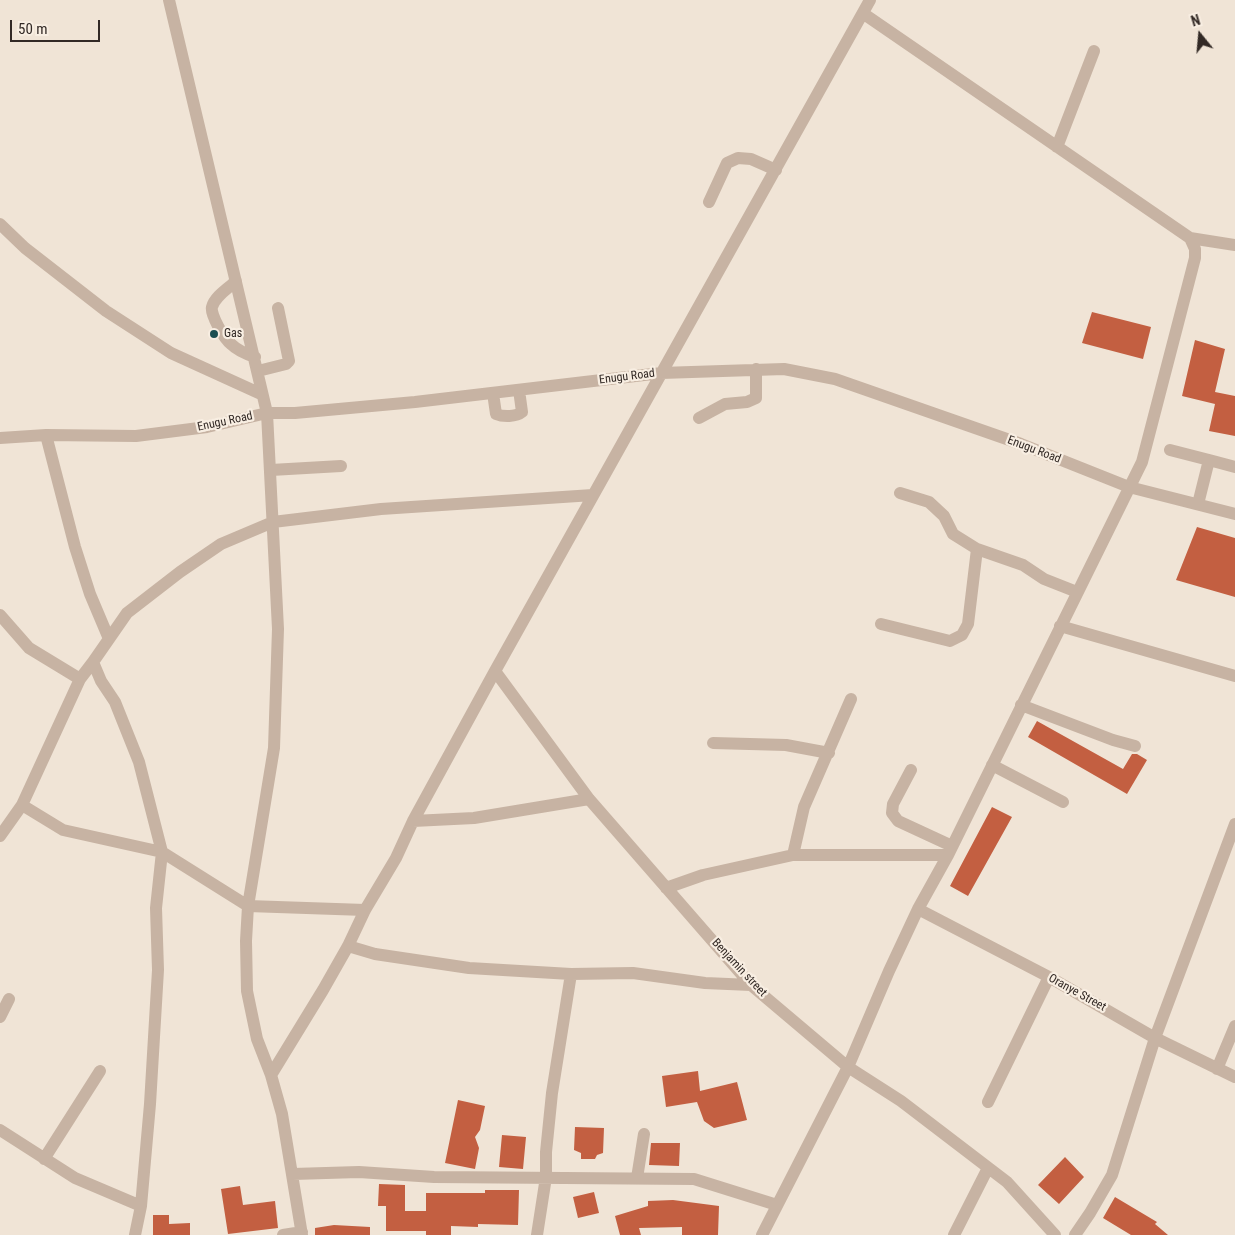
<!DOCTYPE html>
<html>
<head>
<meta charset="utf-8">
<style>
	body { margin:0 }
	#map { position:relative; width:1235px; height:1235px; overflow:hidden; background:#f0e4d6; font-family:"Roboto Condensed",sans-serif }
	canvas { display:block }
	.north { position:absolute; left:1175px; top:10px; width:50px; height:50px; -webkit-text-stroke:4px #f8eee2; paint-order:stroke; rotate:343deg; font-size:14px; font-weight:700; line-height:20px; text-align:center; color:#322925 }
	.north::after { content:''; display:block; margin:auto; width:18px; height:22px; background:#322925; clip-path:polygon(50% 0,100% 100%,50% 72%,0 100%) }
	.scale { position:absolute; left:10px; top:20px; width:90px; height:22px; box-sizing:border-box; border:2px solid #322925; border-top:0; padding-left:6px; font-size:15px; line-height:18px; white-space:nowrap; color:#322925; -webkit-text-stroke:4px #f8eee2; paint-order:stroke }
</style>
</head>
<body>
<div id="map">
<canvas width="1235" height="1235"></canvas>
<div class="north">N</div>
<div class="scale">50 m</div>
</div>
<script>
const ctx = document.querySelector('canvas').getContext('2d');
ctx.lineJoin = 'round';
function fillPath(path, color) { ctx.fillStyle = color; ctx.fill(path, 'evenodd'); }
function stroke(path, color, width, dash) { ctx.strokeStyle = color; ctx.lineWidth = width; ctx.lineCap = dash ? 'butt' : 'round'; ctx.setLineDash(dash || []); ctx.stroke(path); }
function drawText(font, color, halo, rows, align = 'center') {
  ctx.font = font + ' "Roboto Condensed",sans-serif'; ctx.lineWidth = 4.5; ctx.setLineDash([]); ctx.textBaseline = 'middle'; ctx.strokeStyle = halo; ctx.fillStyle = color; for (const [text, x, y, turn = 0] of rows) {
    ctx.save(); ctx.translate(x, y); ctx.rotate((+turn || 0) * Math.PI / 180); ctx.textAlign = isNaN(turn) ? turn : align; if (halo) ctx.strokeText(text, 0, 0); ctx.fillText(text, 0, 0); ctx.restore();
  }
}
const building = new Path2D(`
	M1092 312 1151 327 1143 359 1082 343Z
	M1195 340 1225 349 1215 392 1235 396V436L1209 431 1215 404 1182 396Z
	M1197 527 1235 538V597L1176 580Z
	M1037 721 1123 769 1132 754H1137L1147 760 1127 794 1028 737Z
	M992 807 1012 817 968 896 950 886Z
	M698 1071 700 1091 737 1082 747 1120 714 1128 704 1121 697 1102 666 1107 662 1076Z
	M458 1100 485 1106 480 1130 475 1137 479 1148 475 1169 445 1163Z
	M575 1127 604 1128 603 1153 597 1155 595 1159H581V1153L574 1150Z
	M502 1135 526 1137 523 1169 499 1167Z
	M651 1143H680L679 1166 649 1165Z
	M1065 1157 1084 1177 1059 1204 1038 1185Z
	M379 1184 405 1185V1211H426V1193H485V1190H519L518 1225 478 1224V1227L451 1226V1235H426V1231H386V1206H378Z
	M240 1186 243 1205 275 1201 278 1228 228 1234 221 1189Z
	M594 1192 599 1213 578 1218 573 1197Z
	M1115 1197 1157 1222 1155 1224 1168 1235H1131L1103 1218Z
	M673 1200 719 1206 718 1235H682V1227L639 1228 641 1235H620L615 1216 648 1206V1201Z
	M153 1215H169V1224L190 1223V1235H153Z
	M334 1225 370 1227V1235H315V1228Z`);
const minor = new Path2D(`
	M169 0 267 413 278 629 274 748 248 906 246 941 247 991 257 1039 271 1075 282 1114 302 1235
	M864 14 1190 238 1235 245
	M1057 147 1094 51
	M709 202 727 163 738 158 751 159 776 170
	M0 224 25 248 106 311 171 353 261 394
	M236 281C229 288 215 296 212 307 210 314 224 339 231 344 238 351 246 354 255 357
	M258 371 286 364 289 361 278 308
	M493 393 496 414C503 417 516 417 522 412L519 390
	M699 418 725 404 747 402 756 398V369
	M46 435 75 547 90 594 109 639
	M0 438 46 435 136 436 207 427 267 413H295L415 402 661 373 784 369 835 379 1021 444 1129 487 1235 514
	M1170 450 1209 460 1198 504
	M1209 460 1235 467
	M271 470 341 466
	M900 493 929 502 944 516 953 534 977 549 1023 565 1044 579 1077 592
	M0 615 29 648 80 679
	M881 624 950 641 962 635 968 624 977 549
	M1060 626 1235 676
	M495 671 589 799 751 985 848 1067 901 1101 1007 1182 1055 1235
	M1021 705 1113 740 1135 746
	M713 743 786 745 829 753
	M992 765 1063 802
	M911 770 893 804 892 813 898 821 952 846
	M22 805 63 830 162 852 248 906 365 910
	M413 821 474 818 589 799
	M0 836 22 805 80 679 93 662
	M793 855 804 807 851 699
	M666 888 703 875 793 855H948
	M918 909 1049 977 1155 1038 1235 1077
	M348 946 375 954 469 968 571 974 633 973 705 983 751 985
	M0 1017 9 999
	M1217 1069 1235 1026
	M271 1075 323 990 348 946 365 910 396 858 413 821 495 671 870 0
	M988 1102 1049 977
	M0 1130 75 1178 141 1206
	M44 1159 100 1071
	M293 1174 359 1172 434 1177 694 1179 777 1205
	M637 1178 644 1134
	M135 1235 141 1206 150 1104 158 970 156 908 162 852 139 762 115 702 101 681 93 662 127 613 180 572 221 544 273 522 381 509 593 495
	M283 1235 302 1232
	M537 1235 546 1177V1152L552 1093 571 974
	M762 1235 848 1067 889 971 918 909 948 855 1142 462 1195 258V249L1190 238
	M954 1235 988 1168
	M1075 1235 1090 1213 1112 1175 1155 1038 1235 824`);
const markers = [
	[214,334,5,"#1c4f52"]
];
const poiNames = [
	["Gas",224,334]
];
const streetNames = [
	["Enugu Road",627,377,-7],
	["Enugu Road",225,422,-12],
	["Enugu Road",1034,450,21],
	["Benjamin street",739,968,47],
	["Oranye Street",1077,993,29]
];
fillPath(building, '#c35f41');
stroke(minor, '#c7b3a3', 12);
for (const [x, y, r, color] of markers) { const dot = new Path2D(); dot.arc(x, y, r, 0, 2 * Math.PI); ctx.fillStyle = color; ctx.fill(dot); stroke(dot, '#f8eee2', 2); }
drawText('12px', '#322925', '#f8eee2', poiNames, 'left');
drawText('12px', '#322925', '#f8eee2', streetNames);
</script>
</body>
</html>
